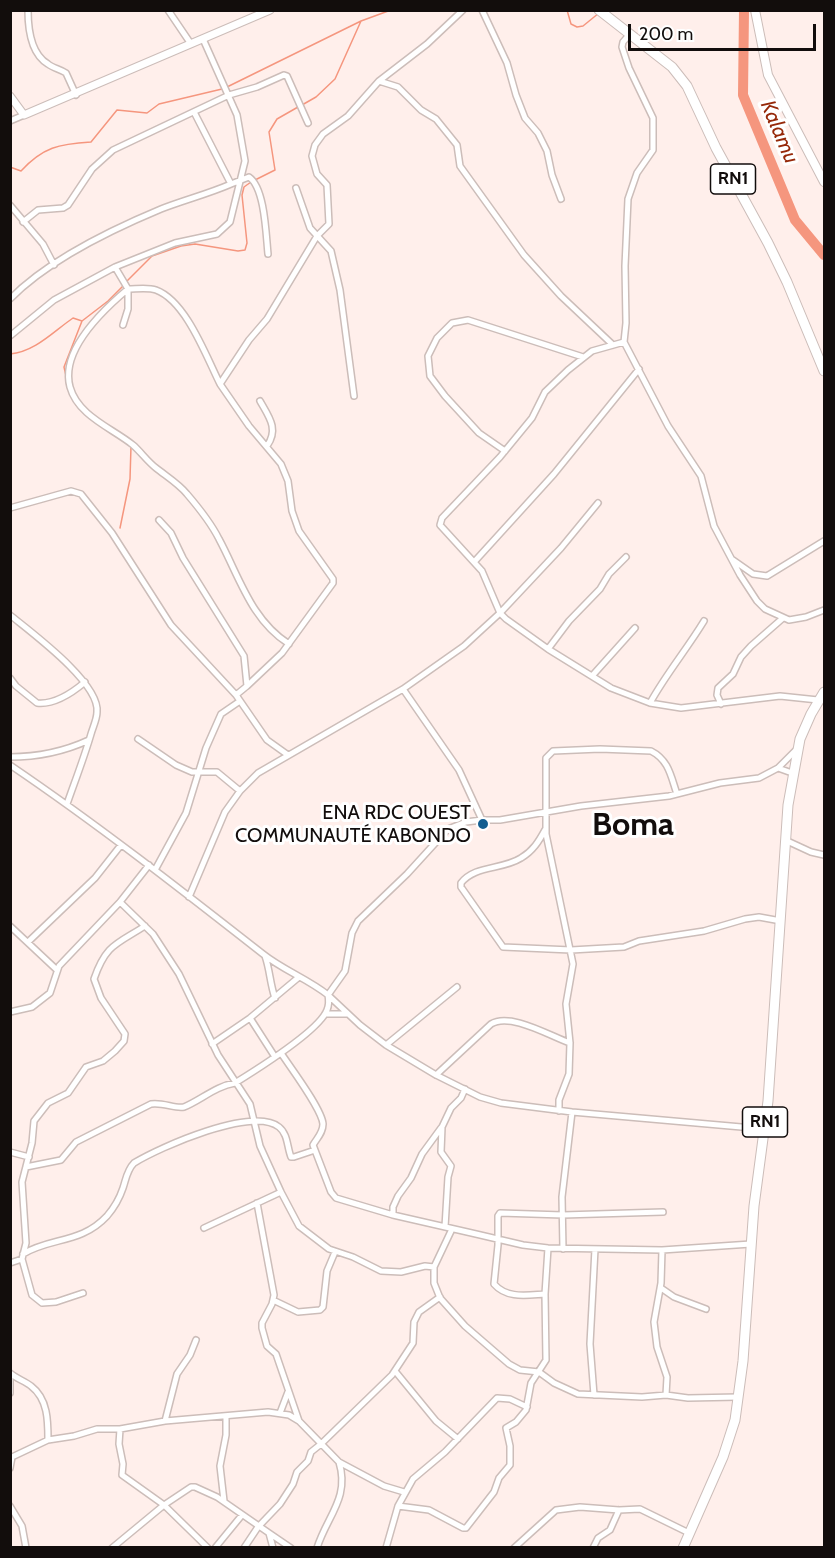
<!DOCTYPE html>
<html>
<head>
<meta charset="utf-8">
<style>
	body { margin:0 }
	#map { position:relative; width:835px; height:1558px; overflow:hidden; background:#ffefeb; font-family:Cabin,sans-serif }
	canvas { display:block }
	.frame { position:absolute; inset:0; border:12px solid #120d0c; pointer-events:none }
	.scale { position:absolute; left:628px; top:24px; width:188px; height:27px; box-sizing:border-box; border:3px solid #120d0c; border-top:0; padding-left:8px; font-size:18px; line-height:21px; white-space:nowrap; color:#120d0c; -webkit-text-stroke:4px #fff; paint-order:stroke }
</style>
</head>
<body>
<div id="map">
<canvas width="835" height="1558"></canvas>
<div class="frame"></div>
<div class="scale">200 m</div>
</div>
<script>
const ctx = document.querySelector('canvas').getContext('2d');
ctx.lineJoin = 'round';
function stroke(path, color, width, dash) { ctx.strokeStyle = color; ctx.lineWidth = width; ctx.lineCap = dash ? 'butt' : 'round'; ctx.setLineDash(dash || []); ctx.stroke(path); }
function drawText(font, color, halo, rows, align = 'center') {
  ctx.font = font + ' Cabin,sans-serif'; ctx.lineWidth = 6; ctx.setLineDash([]); ctx.textBaseline = 'middle'; ctx.strokeStyle = halo; ctx.fillStyle = color; for (const [text, x, y, turn = 0] of rows) {
    ctx.save(); ctx.translate(x, y); ctx.rotate((+turn || 0) * Math.PI / 180); ctx.textAlign = isNaN(turn) ? turn : align; if (halo) ctx.strokeText(text, 0, 0); ctx.fillText(text, 0, 0); ctx.restore();
  }
}
const stream = new Path2D(`
	M567 10 571 24 577 27 583 26 599 13
	M227 87 361 21 391 10
	M302 105 316 97 335 79 361 21
	M10 167 21 171C43 147 59 144 91 142L117 110 147 113 159 104 222 89
	M255 180 275 170 269 132 277 119 298 107
	M126 282 152 256 181 246 195 244 238 251 245 250 247 243 242 195 244 187 251 182
	M10 354C35 352 54 331 73 318L82 321
	M70 393 64 367 82 321 108 301 123 286
	M76 405 85 414
	M120 528 130 479 131 446`);
const river = new Path2D(`
	M744 10 743 95 795 220 824 255`);
const minor = new Path2D(`
	M28 10C28 29 31 54 48 64 53 68 60 69 66 73L76 95
	M168 10 191 44
	M482 10 507 63 516 95 525 118 538 133 547 151 552 175 561 199
	M629 35 623 42 622 47 629 68 653 118V150L637 173 628 199 625 266 626 323 624 342 668 426 701 476 714 526 740 575 757 601 765 609 789 620 806 617 824 610
	M379 81 398 87 421 110 436 119 457 145 460 166 524 255 561 296 613 345
	M194 112 231 184 249 177C265 188 266 235 268 254
	M10 121 24 115
	M296 188 310 228 331 251 340 290 354 396
	M10 205 43 244 54 265
	M23 222 38 210 63 208 68 205 92 169 113 150 229 95 257 87 284 75 287 76 308 123
	M115 267 128 289C136 289 148 287 156 290 186 301 206 356 220 384
	M128 289C103 310 60 350 70 387 78 416 112 428 133 445 141 452 147 461 156 468 166 476 179 484 187 494 199 508 211 523 219 539 239 576 251 620 289 644
	M10 299C47 261 113 229 161 209 184 200 208 194 231 184
	M123 325 128 309V289
	M10 336 54 300 115 267 175 243 217 234 230 222 245 161 237 115 203 39
	M624 342 592 351 568 370 545 392 532 418 500 457 442 518 440 525 482 571 500 613 506 619 548 649 611 688 650 703 681 708 780 696 818 700
	M260 401C269 417 279 429 267 446
	M505 451 479 433 445 396 430 376 428 356 437 338 452 323 468 320 583 357
	M10 508 71 491 81 494 112 533 171 625 236 695 267 740 288 755
	M159 520 171 533 183 558 244 656 247 686 236 695
	M733 560 753 574 767 576 824 541
	M475 561 554 474 639 369
	M10 615C32 633 100 683 97 712 97 719 93 727 91 734 84 758 75 781 67 804
	M548 649 569 621 600 589 609 574 626 557
	M592 676 635 628
	M10 678 16 686 37 703C55 705 72 693 85 682
	M247 686 282 653 333 583V579L299 531 292 511 288 481 281 464 249 426 220 384 249 340 267 319 317 236 329 224 327 185 317 174 312 156 315 145 323 134 348 116 379 81 427 44 463 10
	M403 689 459 770 482 820 466 822 448 829 407 874 358 921 352 933 345 971 328 995 360 1025 386 1045 436 1075 480 1097 501 1103 572 1112 764 1129
	M650 703C666 674 687 649 704 621
	M721 704 717 695 718 688 733 674 741 657 751 646 783 618
	M138 739 176 765 192 772H217L240 791
	M10 757C39 757 63 752 89 740
	M10 765C97 824 180 889 263 954 283 970 308 979 328 995 329 1000 329 1005 327 1010 319 1031 256 1070 235 1083 216 1086 201 1100 184 1107 175 1109 163 1102 151 1104L76 1142 61 1160 26 1167
	M778 768 792 773
	M482 820H500L581 806 669 796 720 783 759 778 778 768 797 749
	M545 830C539 841 533 851 521 858 502 870 475 865 461 883V887L503 947 571 950 624 947 639 941 704 931 745 919 759 917 781 921
	M785 840 811 852 824 855
	M155 870 186 813 206 748 221 714 240 701
	M189 897 225 812 240 791 258 773 403 689 464 646 500 613 561 548 598 503
	M120 902 153 934 179 974 218 1055 250 1104 260 1146 281 1192 299 1226 329 1249 353 1257 381 1271 401 1272 425 1266 434 1267
	M10 926 57 970
	M28 942 95 878 121 845
	M265 956C270 970 270 984 275 998
	M10 1012 32 1007 50 993 59 966 120 902 149 865
	M325 1014H347
	M250 1018 275 1057
	M212 1044 250 1018 299 977
	M386 1045 457 987
	M281 1053C290 1067 322 1109 323 1124 323 1133 317 1138 313 1145L331 1192 336 1198 393 1215 476 1234 523 1245 548 1248 662 1250 751 1244
	M436 1075 491 1024C510 1012 550 1036 570 1043
	M559 1111V1100L569 1074 570 1043 566 1004 573 964 546 834V758L553 751 600 749 651 751C669 760 671 777 677 794
	M10 1152 29 1157
	M257 1203 274 1295 272 1304 262 1323V1328L267 1346 276 1354 299 1421
	M393 1215V1207L398 1196 411 1178 422 1154 441 1128
	M445 1227 448 1177 451 1166 441 1152 442 1127 451 1108 461 1098 465 1089
	M204 1228 281 1192
	M452 1229 434 1267V1283L440 1298 465 1326 509 1364 520 1370 539 1372 554 1383 578 1394 642 1397 666 1395 688 1398 738 1397
	M563 1249 562 1197 572 1112
	M662 1250 661 1283 654 1322 657 1347 667 1377 666 1395
	M23 1254C51 1237 81 1244 107 1216 113 1209 120 1197 123 1188 126 1179 127 1170 134 1163 160 1147 253 1106 279 1127 288 1134 287 1147 291 1157H294L315 1150
	M22 1259 26 1243 22 1182 32 1143 34 1121 48 1103 68 1093 86 1067 103 1061 115 1051 124 1041 125 1034 101 998 94 979C106 944 117 944 145 926
	M10 1263 22 1259 32 1295 42 1303 56 1302 83 1293
	M661 1288 674 1297 706 1309
	M545 1294C527 1295 507 1299 494 1284L498 1245V1216L500 1213 563 1215 663 1212
	M273 1300 298 1312 320 1310 323 1307 327 1271 335 1252
	M395 1371 436 1421 458 1439
	M10 1373C17 1379 25 1381 31 1386 48 1399 48 1421 48 1440
	M10 1376V1393
	M594 1395 590 1344 595 1249
	M280 1413 288 1392
	M165 1421 177 1374 190 1355 196 1340
	M120 1429 119 1444 123 1464 122 1475 164 1505 208 1548
	M339 1462 384 1486 404 1492
	M10 1468 12 1457 48 1440 74 1436 97 1429H120L165 1421 268 1412 289 1415 299 1421 339 1462C350 1498 327 1516 317 1548
	M224 1501 220 1466 226 1435V1416
	M10 1506 22 1526 26 1548
	M398 1506 429 1510 463 1528H466L494 1492 499 1478 510 1465V1446L506 1428 516 1422 526 1410 531 1383 546 1360 545 1294 548 1248
	M269 1533 291 1548
	M112 1548 164 1505 191 1487H195L217 1497 269 1533 273 1548
	M215 1548 242 1515
	M244 1548 258 1527 280 1504 293 1484 297 1472 308 1461 311 1452 321 1444 392 1375 413 1343 414 1322 419 1312 440 1297
	M386 1548 398 1506 413 1479 445 1452 497 1398 510 1399 527 1407
	M514 1548 556 1510 580 1507 619 1510 640 1509 689 1533
	M593 1548 598 1538 610 1530 619 1510`);
const tertiary = new Path2D(`
	M10 96 24 115 270 10`);
const secondary = new Path2D(`
	M755 10 768 75 824 182`);
const trunk = new Path2D(`
	M599 10 672 67 687 86 716 148 768 243 787 282 824 371
	M683 1548 723 1457 735 1420 743 1361 754 1206 768 1101 788 805 800 739 811 714 824 692`);
const markers = [
	[483,824,6,"#135e91"]
];
const shields = [
	[733,179,45],
	[765,1122,45]
];
const shieldNames = [
	["RN1",733,179],
	["RN1",765,1122]
];
const poiNames = [
	["ENA RDC OUEST",471,813],
	["COMMUNAUTÉ KABONDO",471,836]
];
const waterNames = [
	["Kalamu",779,132,67]
];
const townNames = [
	["Boma",633,826]
];
stroke(stream, '#f5967e', 1.5);
stroke(river, '#f5967e', 10);
stroke(minor, '#ccbdb9', 8);
stroke(tertiary, '#ccbdb9', 9);
stroke(secondary, '#ccbdb9', 10);
stroke(trunk, '#ccbdb9', 11);
stroke(minor, '#fff', 5);
stroke(tertiary, '#fff', 7);
stroke(secondary, '#fff', 8);
stroke(trunk, '#fff', 9);
for (const [x, y, r, color] of markers) { const dot = new Path2D(); dot.arc(x, y, r, 0, 2 * Math.PI); ctx.fillStyle = color; ctx.fill(dot); stroke(dot, '#fff', 2); }
for (const [x, y, w] of shields) { const box = new Path2D(); box.roundRect(x - w / 2, y - 15, w, 30, 4.5); ctx.fillStyle = '#fff'; ctx.fill(box); stroke(box, '#120d0c', 1.5); }
drawText('bold 18px', '#120d0c', null, shieldNames);
drawText('20px', '#120d0c', '#fff', poiNames, 'right');
drawText('italic 21px', '#96290a', '#fff', waterNames);
drawText('bold 32px', '#120d0c', '#fff', townNames);
</script>
</body>
</html>
